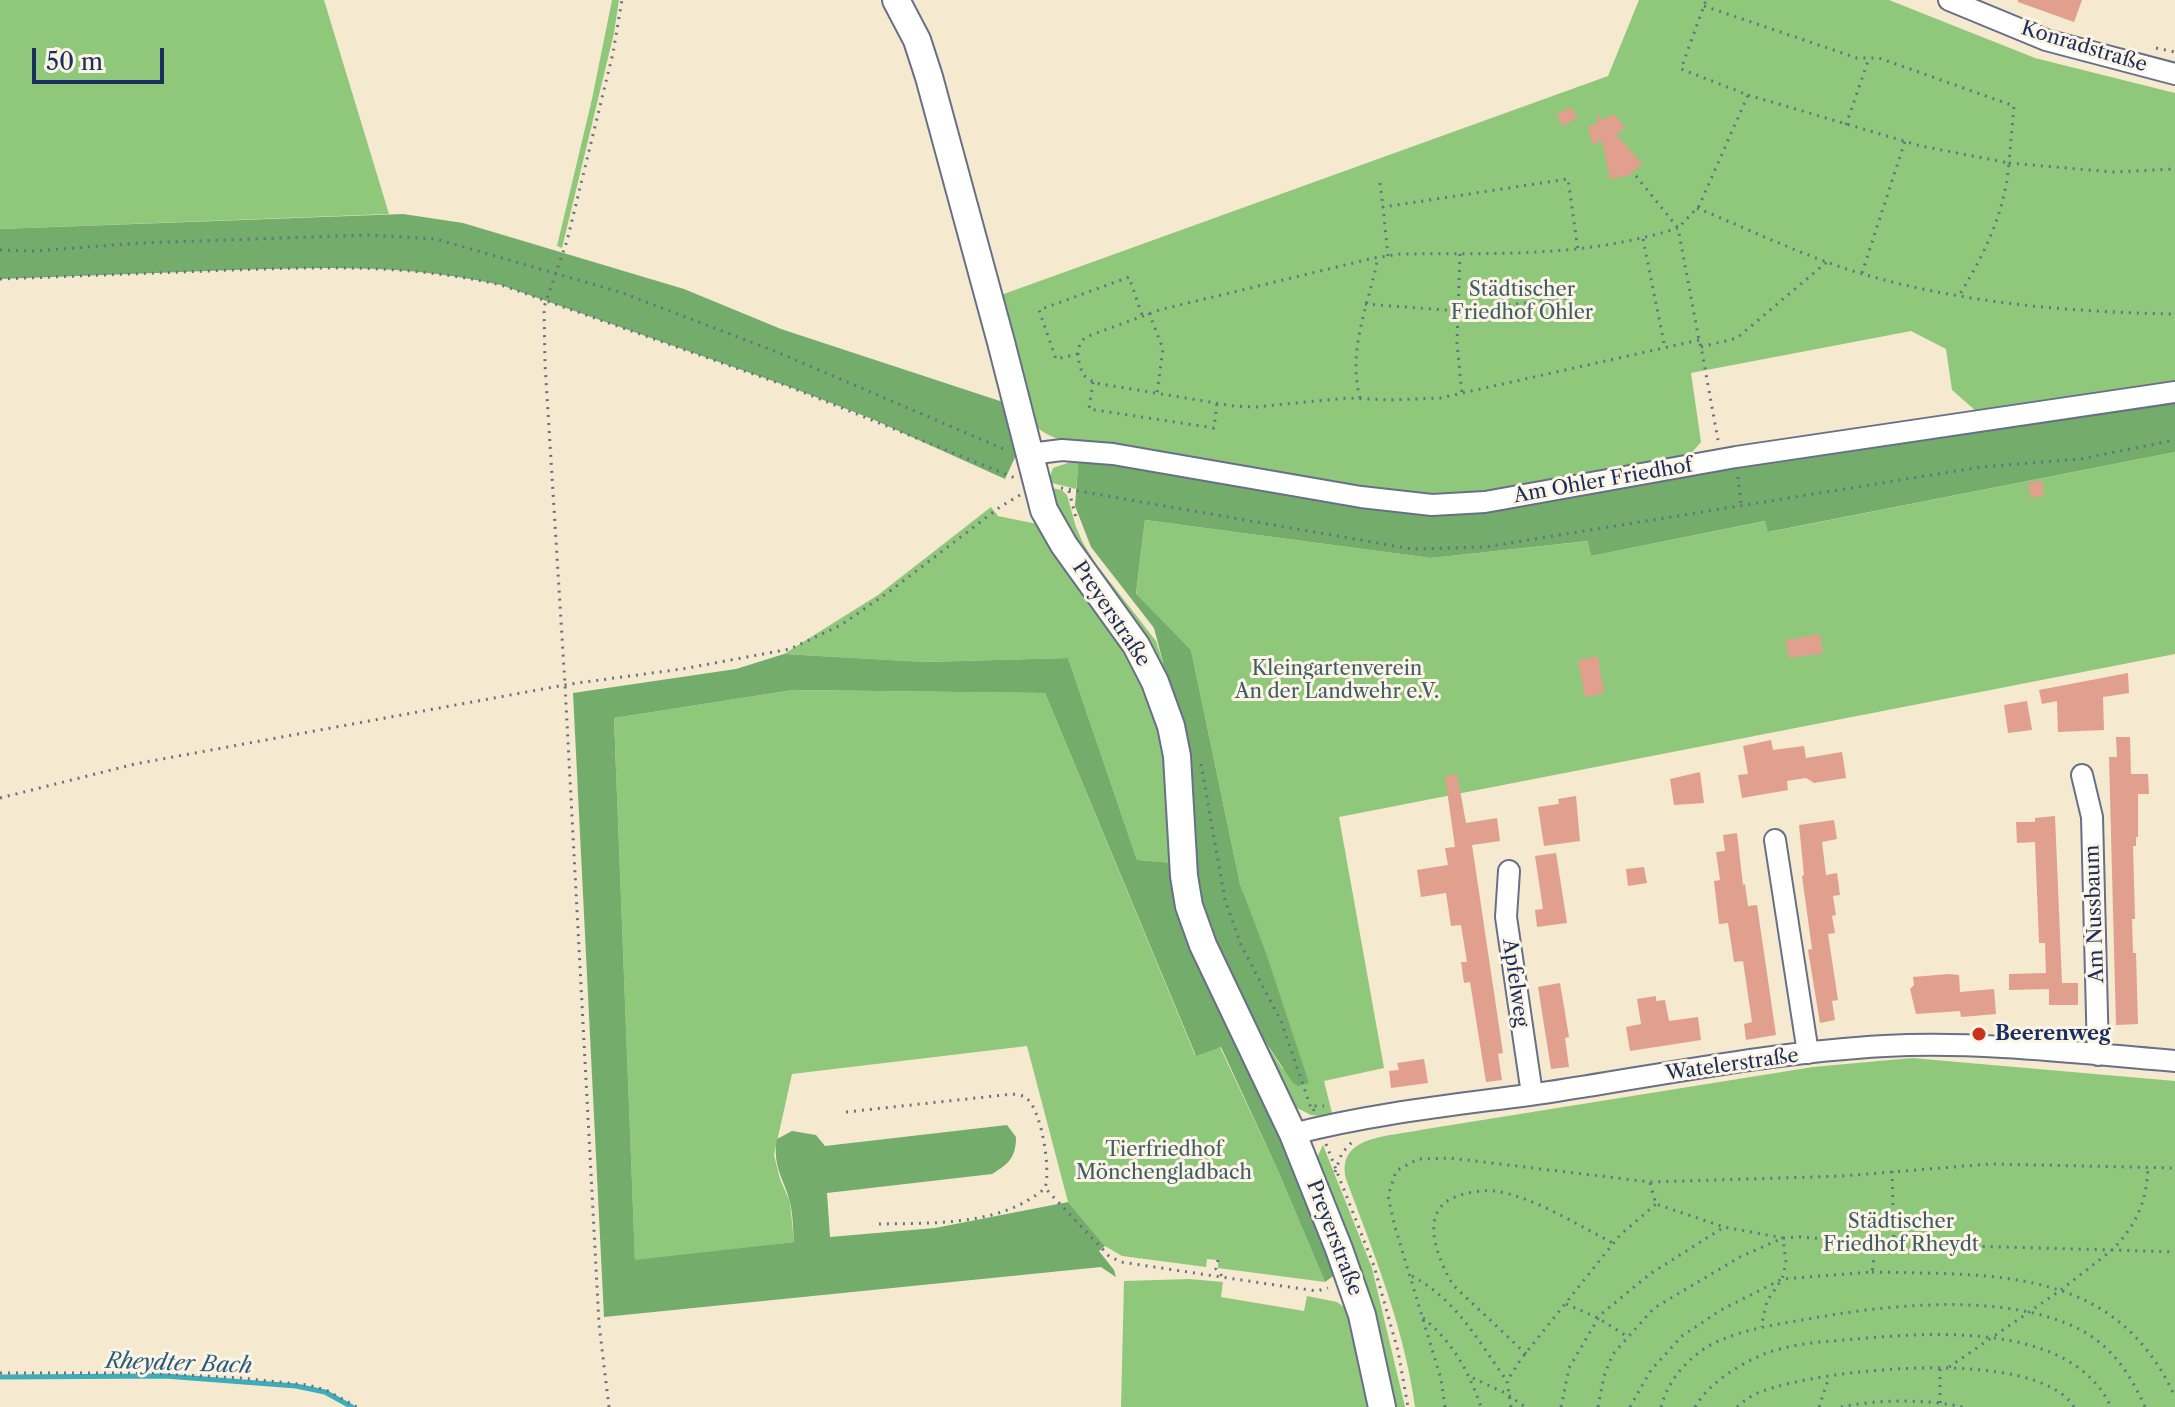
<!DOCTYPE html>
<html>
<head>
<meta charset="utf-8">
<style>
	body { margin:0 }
	#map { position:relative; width:2175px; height:1407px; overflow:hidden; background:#f5e9d0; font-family:"Libre Caslon Text",serif }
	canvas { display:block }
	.scale { position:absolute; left:32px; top:48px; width:132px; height:36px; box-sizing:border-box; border:4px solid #1b2f5e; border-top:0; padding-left:10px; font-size:24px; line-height:28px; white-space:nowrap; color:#1b2f5e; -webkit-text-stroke:6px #fcf5e5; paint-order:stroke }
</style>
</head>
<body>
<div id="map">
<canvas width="2175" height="1407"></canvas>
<div class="scale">50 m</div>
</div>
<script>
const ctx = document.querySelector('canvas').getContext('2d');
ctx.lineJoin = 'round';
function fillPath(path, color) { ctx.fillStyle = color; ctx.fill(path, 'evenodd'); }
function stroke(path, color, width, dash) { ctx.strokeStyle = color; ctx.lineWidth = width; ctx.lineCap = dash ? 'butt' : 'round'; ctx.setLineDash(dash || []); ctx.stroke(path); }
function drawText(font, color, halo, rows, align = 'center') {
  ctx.font = font + ' "Libre Caslon Text",serif'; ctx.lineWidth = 6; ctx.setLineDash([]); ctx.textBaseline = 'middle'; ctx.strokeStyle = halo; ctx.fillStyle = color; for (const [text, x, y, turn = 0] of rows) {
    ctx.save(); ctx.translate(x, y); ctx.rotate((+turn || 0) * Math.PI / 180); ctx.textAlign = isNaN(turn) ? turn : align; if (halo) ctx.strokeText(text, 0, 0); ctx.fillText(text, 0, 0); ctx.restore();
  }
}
const green = new Path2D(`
	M0 0H324L389 214 0 229Z
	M612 0H619L614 33 562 248 557 246 592 99Z
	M1639 0H1889L2035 58 2175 93V384L2082 399 1976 411 1952 390 1946 349 1911 331 1691 373 1701 442 1688 457 1460 495 1415 497 1080 441C1062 443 1047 436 1034 425L1001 295 1608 76Z
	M2175 452V654L1339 817 1384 1068 1324 1081 1333 1117 1311 1115 1293 1106 1242 1007 1282 1068 1308 1083 1240 884 1191 650 1136 596 1145 520 1431 558 1589 541 1591 556 1766 521 1769 532Z
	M1079 459 1076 489 1048 482 1053 468Z
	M1051 488 1062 490 1067 495 1076 527 1083 543 1096 564 1156 641 1163 662 1162 679 1062 529Z
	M991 507 998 516 1042 525C1090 593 1151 669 1166 754 1173 789 1172 827 1174 863L1137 860 1068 658 925 662 784 654 878 595Z
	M793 690 1045 693 1195 1055 1220 1047 1279 1173 1325 1282 1218 1268V1260L1207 1259 1206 1267 1122 1256 1105 1246 1068 1202 1027 1046 792 1074 774 1155 780 1179 790 1202 794 1242 635 1261 614 718Z
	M1912 1058 2175 1081V1407H1415C1404 1327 1374 1254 1346 1179 1336 1135 1389 1137 1420 1130L1813 1067Z
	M1323 1145 1372 1268 1405 1407H1391L1315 1162Z
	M1189 1279 1223 1282 1221 1297 1304 1311 1307 1296 1337 1302 1349 1311 1371 1407H1121L1124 1281Z`);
const forest = new Path2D(`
	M403 214 463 223 684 289 781 329 1009 404 1017 453 1005 479 872 419 790 387 501 285C408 264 327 267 233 270 155 273 78 276 0 279V229Z
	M2175 384V452L1768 532 1765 521 1591 556 1588 541 1431 558 1145 520 1136 594 1191 650 1240 884 1267 956 1309 1083 1298 1086 1293 1083 1242 1007 1202 922 1162 679 1163 662 1154 628 1091 547 1075 506 1080 441 1415 497 1459 495 1762 443 1976 411 2082 399Z
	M784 654 925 662 1068 658 1137 860 1174 863 1336 1274 1325 1282 1279 1173 1221 1047 1196 1056 1045 693 793 690 614 718 635 1260 794 1242C793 1229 793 1215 790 1202 784 1178 772 1167 777 1139L792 1131 816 1135 825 1146 1007 1125 1016 1137C1016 1157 1009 1164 992 1174L827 1193 830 1237 935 1228 1068 1202 1105 1246 1099 1251 1114 1270 1116 1277 1101 1267 604 1317 573 693 736 669Z`);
const stream = new Path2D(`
	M0 1377 165 1376 296 1386 325 1392 352 1407`);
const building = new Path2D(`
	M2018 0H2082L2074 22 2018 2Z
	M1571 107 1577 118 1563 126 1556 114Z
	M1596 112 1603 120 1614 114 1625 128 1616 134 1642 164 1628 176 1610 179 1602 141 1592 144 1588 127 1598 122Z
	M2042 481 2044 495 2031 498 2028 483Z
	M1820 634 1823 653 1789 658 1786 640Z
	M1598 656 1604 693 1585 697 1578 660Z
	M2128 673 2129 693 2103 697 2104 730 2058 732 2057 701 2042 704 2039 690Z
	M2027 701 2032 730 2008 733 2004 705Z
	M2116 737H2130L2131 774H2148L2149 794H2138V837H2136V846H2133L2135 919H2132L2133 953H2136L2138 1024 2116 1025 2109 757H2117Z
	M1771 740 1773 750 1804 746 1806 758 1842 752 1846 778 1814 783 1806 778 1787 781 1788 790 1742 798 1738 775 1748 774 1743 746Z
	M1700 772 1704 803 1674 805 1670 779Z
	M1457 774 1466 823 1497 818 1500 841 1472 845 1503 1053 1498 1054 1502 1080 1486 1082 1470 982 1464 983 1461 962H1467L1461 925 1451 926 1446 893 1421 897 1417 870 1448 865 1445 848 1455 847 1445 776Z
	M1576 796 1580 841 1544 846 1538 807 1559 804 1558 799Z
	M2055 816 2062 983H2078V1005H2049V989L2009 990V974L2046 973 2045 943H2039L2035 842 2017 843 2016 822H2035V818Z
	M1834 820 1837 839 1822 842 1826 875 1837 873 1840 895 1833 896 1836 915 1832 916 1835 933 1828 934 1838 1000 1832 1001 1835 1020 1820 1023 1808 950 1812 949 1802 876 1804 875 1799 825Z
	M1737 833 1743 885 1745 884 1748 906 1757 905 1776 1035 1746 1040 1744 1024 1752 1022 1743 961 1734 962 1728 923 1719 924 1714 881 1720 880 1716 852 1725 851 1723 835Z
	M1556 853 1567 923 1537 927 1535 910 1543 909 1535 856Z
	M1644 867 1647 883 1628 886 1626 869Z
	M1949 974 1959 975 1960 992 1994 989 1996 1014 1961 1017 1960 1011 1916 1014 1910 989 1914 985 1913 977Z
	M1560 983 1569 1037 1565 1038 1569 1067 1551 1069 1538 987Z
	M1656 996V1001L1665 1000 1669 1021 1698 1017 1701 1040 1630 1051 1626 1027 1641 1024 1637 999Z
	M1424 1059 1428 1083 1391 1088 1389 1071 1399 1070 1397 1063Z`);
const path = new Path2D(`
	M1704 6 1857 58H1879L2014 106 2009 163 2113 172 2175 169
	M2156 48 2175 52
	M1748 95 1921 146 2009 163C2005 212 1985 253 1960 294
	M1846 125 1869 58
	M1636 176 1678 228 1699 206 1748 95 1681 69 1706 0
	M1380 183 1383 207
	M1697 208C1750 230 1802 255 1856 272 1959 303 2068 312 2175 314
	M1643 239 1665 348
	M0 250 34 251 141 243 368 235 436 239 620 292 777 352 1006 450
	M1460 254 1457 343 1462 394
	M1388 256 1383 207 1568 179 1578 250
	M1862 273 1905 141
	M0 279C78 276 155 273 233 270 327 267 408 264 501 285L790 387 1015 478
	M1365 304 1459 311 1567 298
	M1149 313 1163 349 1157 393
	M1699 340 1440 398 1390 400 1347 398 1255 407 1234 406 1095 383 1083 375C1078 361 1074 347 1086 337L1159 310 1374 258 1400 254C1498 253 1583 258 1678 228L1699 340 1701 347 1718 440
	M1701 347 1737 338 1828 261
	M1078 354 1056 359 1039 310 1129 277 1142 315
	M1093 382 1089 409 1214 428 1217 403
	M1360 398C1347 348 1369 305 1378 257
	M1738 477 1741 505
	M1061 488 1412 549 1485 547 1981 467 2080 459 2175 440
	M1069 491 1077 522
	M1201 764 1225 900 1241 945 1281 1021 1311 1108
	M0 798 135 764 570 684 682 669 790 649 841 625 890 591 1000 507 1020 495
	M1314 1111 1312 1106H1324
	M846 1112 1013 1094C1017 1095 1022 1095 1025 1097 1042 1108 1051 1171 1045 1188L1109 1256 1121 1262 1275 1285 1317 1291 1328 1288
	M1326 1144 1374 1266 1398 1351 1408 1407
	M1892 1171 1894 1244
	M1335 1172 1342 1153 1353 1141
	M1650 1183 1656 1204 1724 1227 1783 1238 1786 1263 1782 1279 1767 1301 1761 1327
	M879 1224C933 1223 1002 1226 1045 1188
	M1218 1260 1216 1269 1222 1276
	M1872 1272C1995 1275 2116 1266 2175 1397
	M1412 1276C1457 1300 1478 1341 1507 1381
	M1566 1304 1598 1318 1628 1337
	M1423 1318C1453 1342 1469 1372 1481 1407
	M1526 1354 1453 1285C1437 1258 1417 1209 1458 1196 1469 1192 1483 1190 1494 1191 1533 1196 1579 1226 1613 1243
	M1949 1367 2061 1290 2112 1250 2175 1252
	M0 1373H148L240 1378 308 1385 326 1390 357 1407
	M1473 1378 1507 1394 1525 1407
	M1940 1403V1368
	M609 1407 599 1324 565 685 545 364 544 307 567 241 613 53 622 0
	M1445 1407 1441 1379 1395 1227 1388 1196 1396 1171 1418 1159 1450 1158 1650 1182 1842 1176 1990 1164 2175 1168
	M1511 1407 1507 1381 1521 1359 1620 1235 1656 1204
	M1561 1407 1569 1368 1600 1315 1650 1274 1724 1227
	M1598 1407 1604 1376 1613 1354 1654 1308 1740 1257 1783 1238 1800 1237 1894 1244 2112 1250C2136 1226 2147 1201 2148 1167
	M1630 1407 1651 1370 1682 1336 1721 1310 1782 1279 1872 1272 1876 1243
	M1661 1407C1668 1380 1689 1356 1714 1343 1742 1330 1772 1325 1802 1320 1884 1305 2003 1291 2079 1329 2111 1345 2131 1375 2145 1407
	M1695 1407C1708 1385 1732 1369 1755 1358 1786 1343 1823 1342 1856 1339 1933 1332 2072 1322 2111 1407
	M1737 1407C1745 1400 1753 1394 1763 1391 1822 1369 2036 1346 2074 1407
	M1819 1407 1829 1377
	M1841 1407C1879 1399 1925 1399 1963 1407`);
const minor = new Path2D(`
	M1949 0 2046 40 2175 74
	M1030 454 1062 450 1113 454 1361 497 1432 505 1485 502 1736 457 2175 392
	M2082 775 2092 817 2098 1055
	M1775 840 1808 1053
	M1509 871 1506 917 1532 1094
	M1293 1134C1377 1112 1465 1104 1550 1092 1661 1075 1773 1052 1885 1046 1981 1041 2079 1053 2175 1061`);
const major = new Path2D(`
	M896 0 917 40 929 77 1001 342 1044 510 1064 545 1136 645 1155 682 1171 726 1177 756 1184 876 1189 906 1203 945 1293 1134 1339 1249 1362 1315 1382 1407`);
const markers = [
	[1979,1034,8,"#c8321e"]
];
const streetNames = [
	["Konradstraße",2084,47,17],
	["Am Ohler Friedhof",1603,481,-10],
	["Preyerstraße",1111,614,56],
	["Am Nussbaum",2095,914,-92],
	["Apfelweg",1515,983,82],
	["Watelerstraße",1732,1065,-8],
	["Preyerstraße",1334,1238,69]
];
const parkNames = [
	["Städtischer",1522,290],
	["Friedhof Ohler",1522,313],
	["Kleingartenverein",1337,669],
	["An der Landwehr e.V.",1337,692],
	["Tierfriedhof",1164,1150],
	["Mönchengladbach",1164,1173],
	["Städtischer",1901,1222],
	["Friedhof Rheydt",1901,1245]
];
const poiNames = [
	["Beerenweg",1995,1034]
];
const waterNames = [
	["Rheydter Bach",179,1364,2]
];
fillPath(green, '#90c87b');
fillPath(forest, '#74ac6b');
stroke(stream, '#3dacbb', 5);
fillPath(building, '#e19f8d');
stroke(minor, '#677086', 24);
stroke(major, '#677086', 30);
stroke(path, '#677086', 3, [2, 6]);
stroke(minor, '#fff', 20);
stroke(major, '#fff', 26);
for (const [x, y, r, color] of markers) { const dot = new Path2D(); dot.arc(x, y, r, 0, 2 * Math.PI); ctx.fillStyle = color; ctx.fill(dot); stroke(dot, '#fcf5e5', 3); }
drawText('20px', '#1b2f5e', '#fcf5e5', streetNames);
drawText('20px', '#3e5d67', '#fcf5e5', parkNames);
drawText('bold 20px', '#1b2f5e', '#fcf5e5', poiNames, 'left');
drawText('italic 22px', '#275b7f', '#fcf5e5', waterNames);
</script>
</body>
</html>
